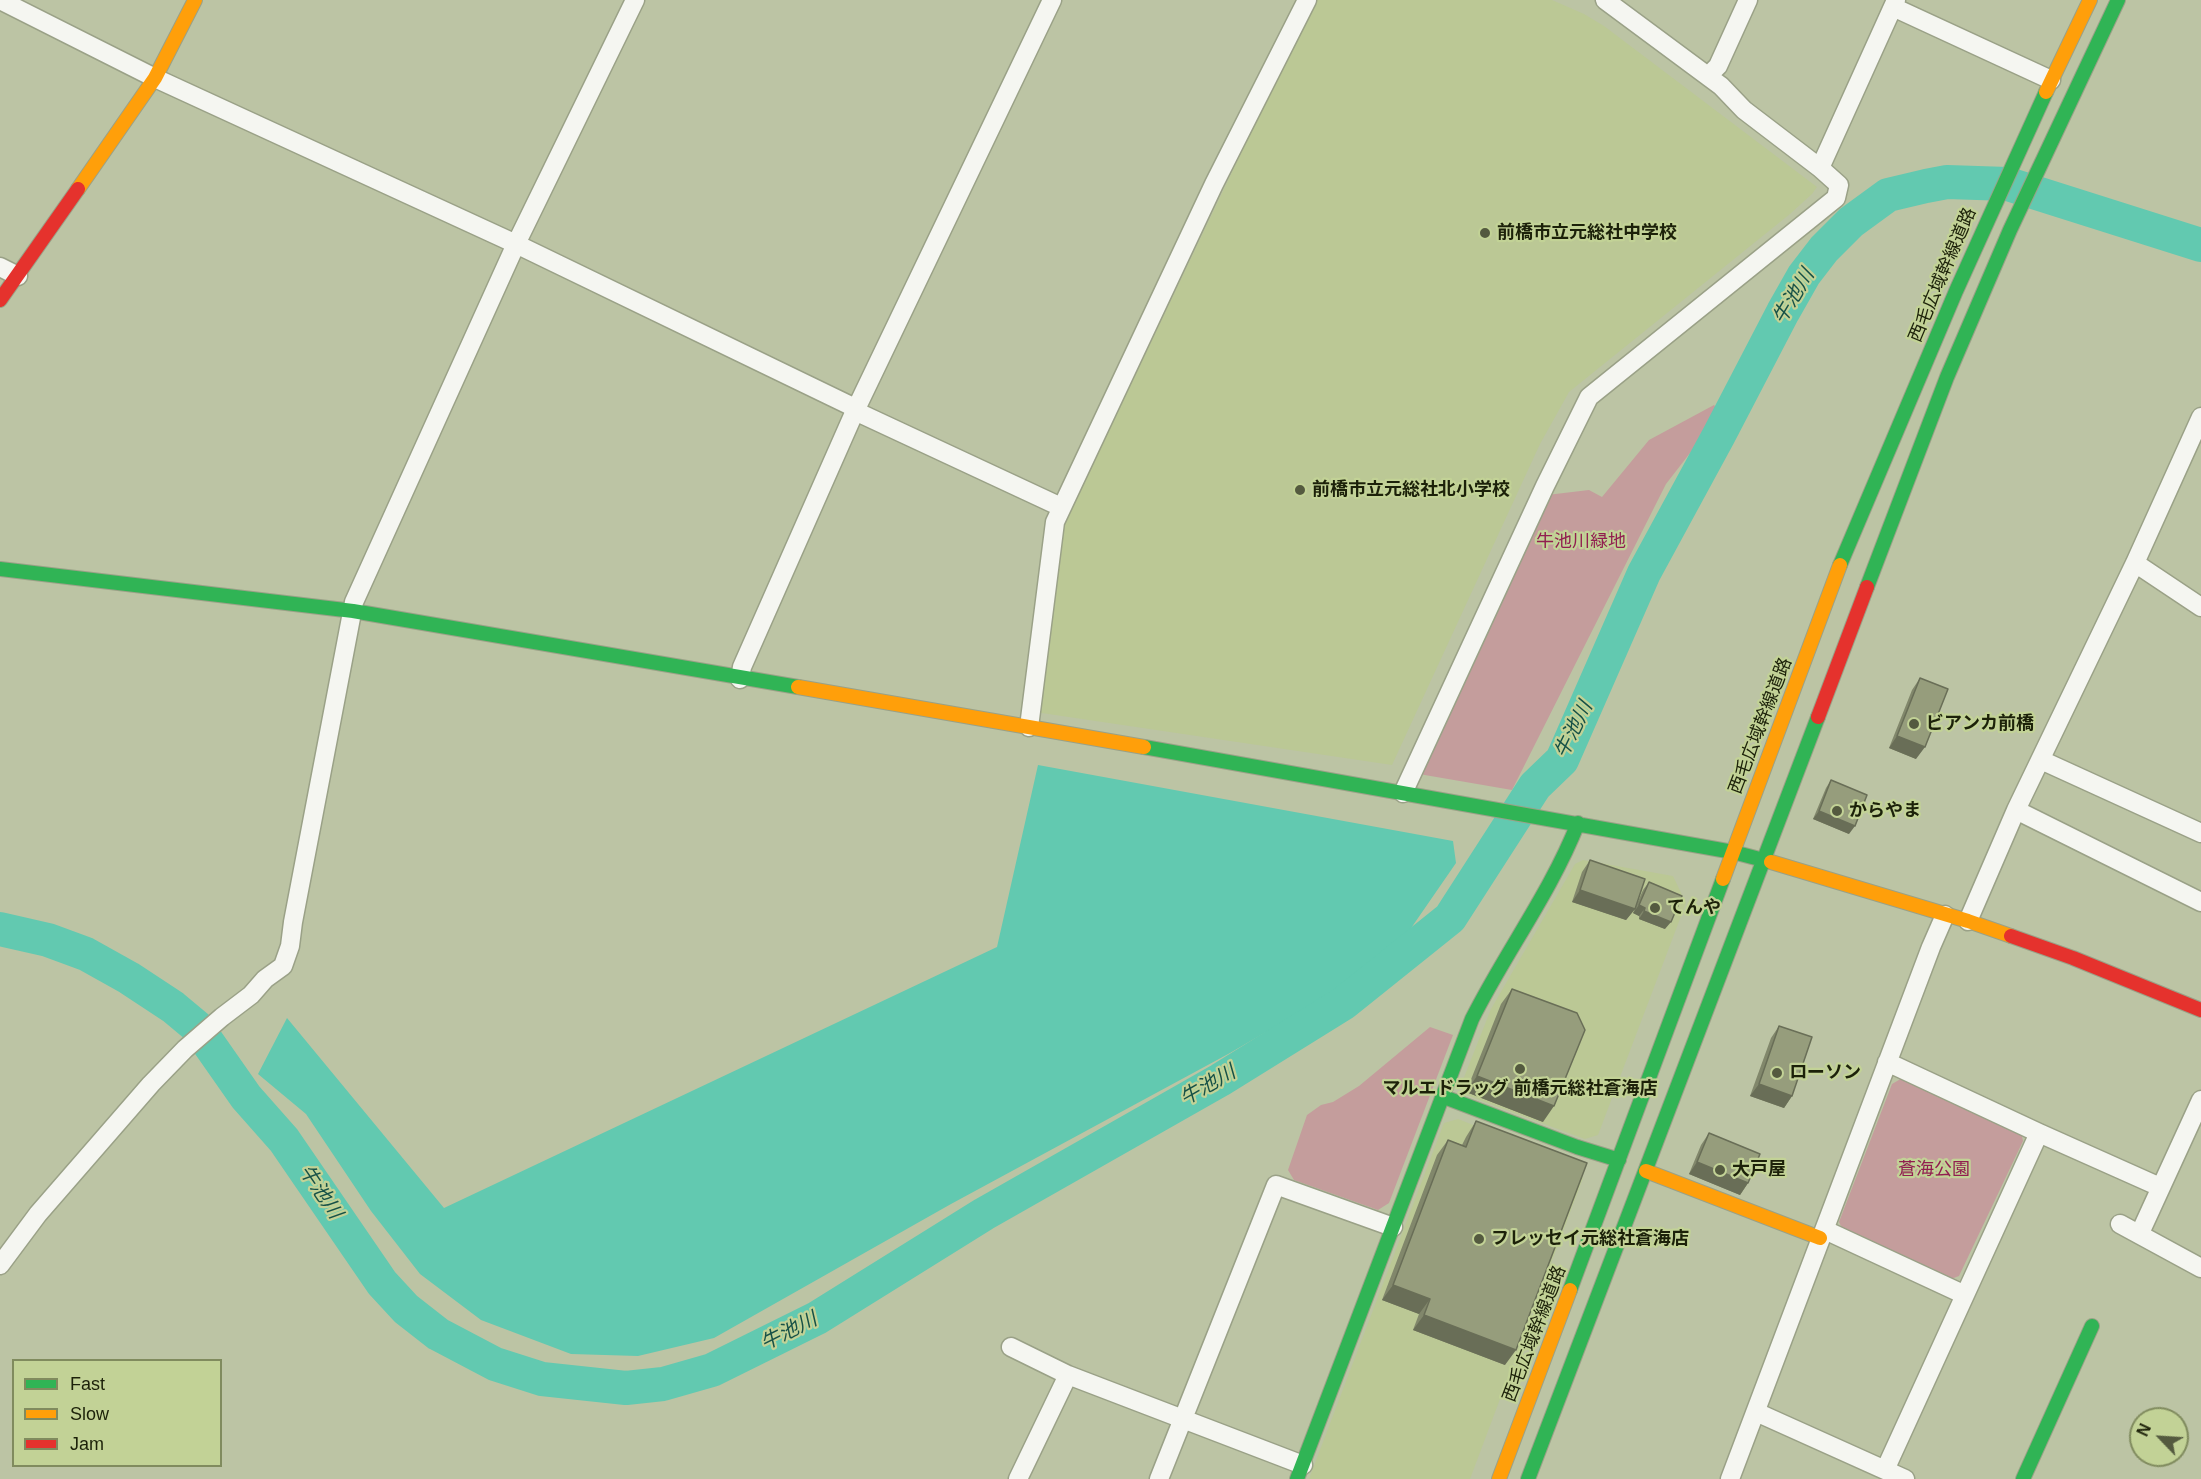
<!DOCTYPE html>
<html>
<head>
<meta charset="utf-8">
<style>
	body { margin:0 }
	#map { position:relative; width:2201px; height:1479px; overflow:hidden; background:#bcc4a4; font-family:Helvetica,sans-serif }
	canvas { display:block }
	.legend { position:absolute; left:12px; top:1359px; width:210px; height:108px; box-sizing:border-box; background:#c2d296; border:2px solid #808b5e; margin:0; padding:8px 10px; list-style:none; font-size:18px; color:#1c2109 }
	.legend li { display:flex; align-items:center; gap:12px; height:30px }
	.legend b { width:30px; border:2px solid #808b5e }
	.north { position:absolute; left:2129px; top:1407px; width:60px; height:60px; box-sizing:border-box; background:#c2d296; border:2px solid #808b5e; border-radius:50%; rotate:295deg; font-size:16px; font-weight:700; line-height:24px; text-align:center; color:#1c2109 }
	.north::after { content:''; display:block; margin:auto; width:21px; height:27px; background:#545a3f; clip-path:polygon(50% 0,100% 100%,50% 72%,0 100%) }
</style>
</head>
<body>
<div id="map">
<canvas width="2201" height="1479"></canvas>
<ul class="legend">
<li><b style="height:8px;background:#30b455"></b>Fast</li>
<li><b style="height:8px;background:#ff9f0a"></b>Slow</li>
<li><b style="height:8px;background:#e5322d"></b>Jam</li>
</ul>
<div class="north">N</div>
</div>
<script>
const ctx = document.querySelector('canvas').getContext('2d');
ctx.lineJoin = 'round';
function fillPath(path, color) { ctx.fillStyle = color; ctx.fill(path, 'evenodd'); }
function stroke(path, color, width, dash) { ctx.strokeStyle = color; ctx.lineWidth = width; ctx.lineCap = dash ? 'butt' : 'round'; ctx.setLineDash(dash || []); ctx.stroke(path); }
function drawText(font, color, halo, rows, align = 'center') {
  ctx.font = font + ' Helvetica,"Noto Sans JP",sans-serif'; ctx.lineWidth = 4.5; ctx.setLineDash([]); ctx.textBaseline = 'middle'; ctx.strokeStyle = halo; ctx.fillStyle = color; for (const [text, x, y, turn = 0] of rows) {
    ctx.save(); ctx.translate(x, y); ctx.rotate((+turn || 0) * Math.PI / 180); ctx.textAlign = isNaN(turn) ? turn : align; if (halo) ctx.strokeText(text, 0, 0); ctx.fillText(text, 0, 0); ctx.restore();
  }
}
const built = new Path2D(`
	M1314 0H1552L1584 14 1604 26 1817 187 1812 194 1790 214 1569 392 1540 444 1392 765 1035 712 1063 527Z
	M1583 860 1673 876 1686 903 1598 1135 1585 1139 1466 1095 1461 1085 1491 1009 1575 864Z
	M1458 1119 1576 1166 1583 1178 1470 1479H1309L1444 1123Z`);
const green = new Path2D(`
	M1714 405 1719 410 1711 426 1666 484 1512 790 1419 774 1547 495 1589 490 1602 497 1649 440Z
	M1430 1027 1453 1035 1389 1203 1378 1210 1294 1180 1288 1170 1307 1115 1321 1105 1333 1102 1359 1086Z
	M1904 1077 2021 1132 2023 1141 1959 1276 1948 1280 1845 1234 1839 1222 1892 1084Z`);
const water = new Path2D(`
	M1038 765 1453 841 1456 863 1407 934 1333 993 1230 1053 951 1204 714 1338 638 1356 571 1354 481 1320 420 1274 371 1211 306 1114 258 1074 287 1018 444 1208 997 947Z`);
const river = new Path2D(`
	M0 929 48 940 86 954 129 978 173 1007 197 1027 246 1097 284 1140 382 1283 406 1309 438 1334 495 1364 542 1379 626 1388 663 1384 712 1370 817 1318 984 1214 1220 1080 1344 1003 1450 918 1535 786 1562 760 1644 573 1719 435 1783 312 1804 275 1824 249 1851 222 1888 195 1926 186 1947 182 2008 184 2201 245`);
const street = new Path2D(`
	M0 0 155 78 516 244 849 405 855 411 1061 507
	M1893 7 2051 80
	M1708 76 1718 66 1748 0
	M1820 168 1896 0
	M0 267 18 276
	M2135 563 2201 607
	M740 679 742 667 855 411 1052 0
	M1029 727 1055 522 1214 184 1307 0
	M2041 760 2201 833
	M1403 793 1545 486 1589 397 1836 198 1839 185 1820 168 1744 110 1721 86 1605 0
	M2016 810 2201 902
	M1968 921 2016 810 2135 563 2201 417
	M1887 1062 2039 1133 2160 1187
	M2120 1224 2201 1268
	M1825 1230 1965 1295
	M2140 1233 2201 1100
	M0 1265 38 1214 151 1084 185 1049 222 1017 251 995 265 979 283 966 290 946 293 922 354 602 516 244 635 0
	M1011 1347 1068 1375 1303 1465
	M1756 1412 1905 1479
	M1885 1470 2039 1133
	M1018 1479 1068 1375
	M1159 1479 1276 1185 1393 1227
	M1730 1479 1931 947 1945 915`);
const fast = new Path2D(`
	M1840 565 1956 291 2046 92
	M0 569 353 611 798 687
	M1867 587 1947 377 2010 230 2118 0
	M1144 747 1733 852 1771 862
	M1444 1097 1577 1147 1619 1160
	M1570 1290 1723 879
	M1297 1479 1472 1019C1505 953 1551 892 1578 823
	M1528 1479 1818 717
	M2023 1479 2092 1326`);
const slow = new Path2D(`
	M2046 92 2090 0
	M78 189 155 78 195 0
	M798 687 1144 747
	M1771 862 1968 921 2011 936
	M1723 879 1840 565
	M1646 1171 1820 1238
	M1499 1479 1570 1290`);
const jam = new Path2D(`
	M0 300 78 189
	M1818 717 1867 587
	M2011 936 2073 958 2201 1010`);
const wall = new Path2D(`
	M1920 678 1916 759 1889 748 1912 690Z
	M1831 780 1849 834 1813 819 1826 788Z
	M1590 860 1635 909 1626 920 1572 902 1582 872Z
	M1649 882 1665 929 1639 919V916L1633 913 1643 890Z
	M1512 989 1543 1122 1466 1092 1501 1004Z
	M1779 1026 1792 1096 1784 1108 1750 1096 1771 1038Z
	M1476 1121 1505 1365 1413 1330 1419 1314 1382 1300 1437 1155 1448 1140 1462 1145 1466 1137Z
	M1709 1133 1748 1183 1740 1195 1689 1174 1701 1145Z`);
const shadedWall = new Path2D(`
	M1897 736 1925 747 1916 759 1889 748Z
	M1819 811 1855 826 1849 834 1813 819Z
	M1580 890 1635 909 1626 920 1572 902Z
	M1639 905 1645 908 1639 916 1633 913Z
	M1644 911 1671 922 1665 929 1639 919Z
	M1477 1076 1554 1106 1543 1122 1466 1092Z
	M1759 1084 1792 1096 1784 1108 1750 1096Z
	M1697 1162 1748 1183 1740 1195 1689 1174Z
	M1393 1285 1430 1299 1419 1314 1382 1300Z
	M1424 1315 1516 1350 1505 1365 1413 1330Z`);
const building = new Path2D(`
	M1920 678 1948 689 1925 747 1897 736Z
	M1831 780 1867 795 1855 826 1819 811Z
	M1590 860 1645 879 1635 909 1580 890Z
	M1649 882 1682 896 1671 922 1644 911 1645 908 1639 905Z
	M1512 989 1577 1013 1585 1030 1554 1106 1477 1076Z
	M1779 1026 1812 1037 1792 1096 1759 1084Z
	M1476 1121 1587 1163 1516 1350 1424 1315 1430 1299 1393 1285 1448 1140 1466 1147Z
	M1709 1133 1760 1154 1748 1183 1697 1162Z`);
const markers = [
	[1485,233,6,"#545a3f"],
	[1300,490,6,"#545a3f"],
	[1914,724,6,"#545a3f"],
	[1837,811,6,"#545a3f"],
	[1655,908,6,"#545a3f"],
	[1520,1069,6,"#545a3f"],
	[1777,1073,6,"#545a3f"],
	[1720,1170,6,"#545a3f"],
	[1479,1239,6,"#545a3f"]
];
const poiNames = [
	["前橋市立元総社中学校",1497,233],
	["前橋市立元総社北小学校",1312,490],
	["ビアンカ前橋",1926,724],
	["からやま",1849,811],
	["てんや",1667,908],
	["ローソン",1789,1073],
	["マルエドラッグ 前橋元総社蒼海店",1520,1089,"center"],
	["大戸屋",1732,1170],
	["フレッセイ元総社蒼海店",1491,1239]
];
const streetNames = [
	["西毛広域幹線道路",1943,275,-67],
	["西毛広域幹線道路",1761,726,-69],
	["西毛広域幹線道路",1535,1334,-69]
];
const parkNames = [
	["牛池川緑地",1581,542],
	["蒼海公園",1934,1170]
];
const waterNames = [
	["牛池川",1794,297,-59],
	["牛池川",1574,730,-64],
	["牛池川",1208,1086,-30],
	["牛池川",320,1192,56],
	["牛池川",789,1332,-27]
];
fillPath(built, '#bbc895');
fillPath(green, '#c49d9c');
fillPath(water, '#62c9b0');
stroke(river, '#62c9b0', 34);
stroke(street, '#9aa187', 21);
stroke(fast, '#9aa187', 16);
stroke(slow, '#9aa187', 16);
stroke(jam, '#9aa187', 16);
stroke(street, '#f5f6f1', 18);
stroke(fast, '#30b455', 14);
stroke(slow, '#ff9f0a', 14);
stroke(jam, '#e5322d', 14);
fillPath(wall, '#81876b');
fillPath(shadedWall, '#696e57');
fillPath(building, '#969d7c');
stroke(building, '#696e57', 1.5);
for (const [x, y, r, color] of markers) { const dot = new Path2D(); dot.arc(x, y, r, 0, 2 * Math.PI); ctx.fillStyle = color; ctx.fill(dot); stroke(dot, '#c2d296', 2); }
drawText('bold 18px', '#1c2109', '#c2d296', poiNames, 'left');
drawText('18px', '#1c2109', '#c2d296', streetNames);
drawText('18px', '#911e50', '#c2d296', parkNames);
drawText('italic 20px', '#165147', '#c2d296', waterNames);
</script>
</body>
</html>
